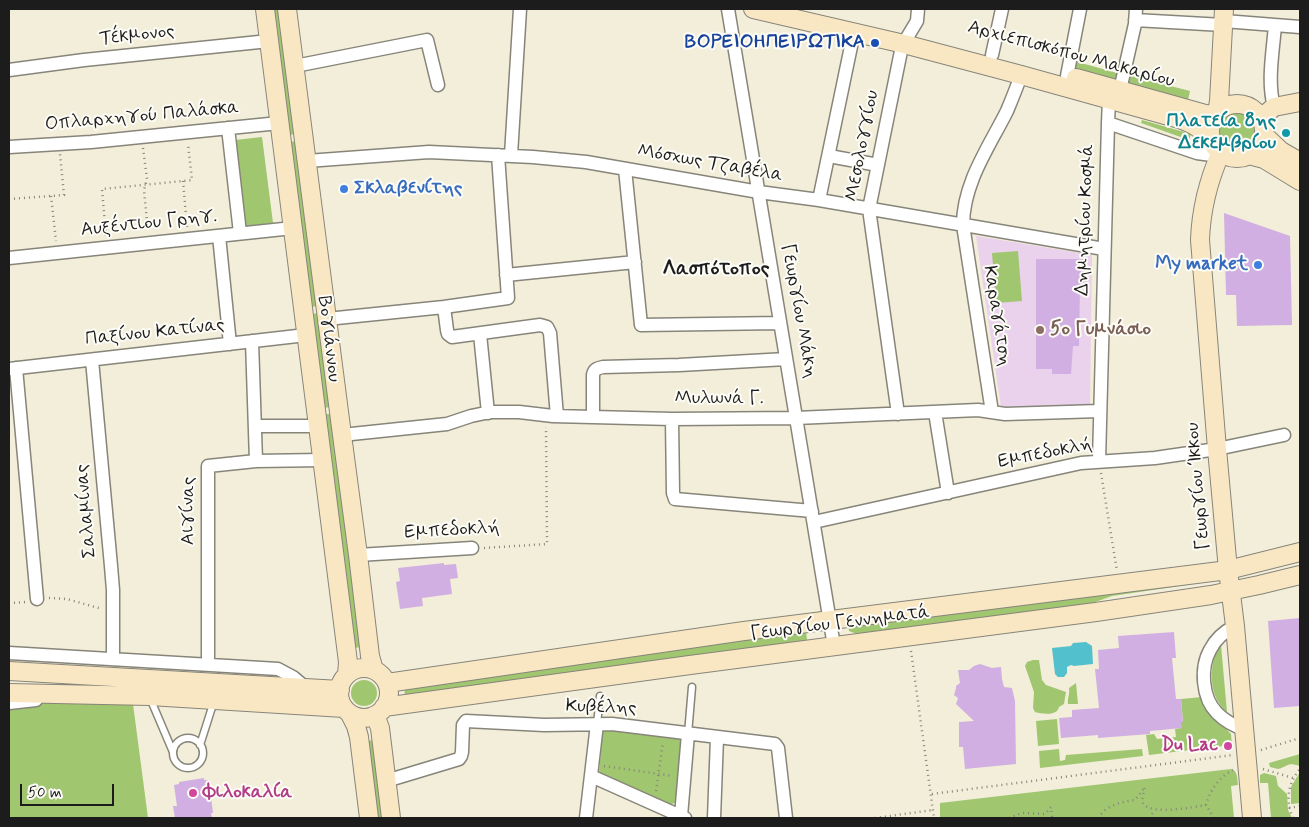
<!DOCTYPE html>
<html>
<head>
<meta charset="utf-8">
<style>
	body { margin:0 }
	#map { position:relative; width:1309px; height:827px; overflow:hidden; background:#f2eed9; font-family:Mynerve,sans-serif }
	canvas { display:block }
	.frame { position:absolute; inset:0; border:10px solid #1c1c1c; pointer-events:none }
	.scale { position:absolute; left:20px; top:784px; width:94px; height:22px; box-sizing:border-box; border:2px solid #1c1c1c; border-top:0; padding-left:6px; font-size:15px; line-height:18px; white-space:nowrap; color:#1c1c1c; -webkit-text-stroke:4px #fdfcf7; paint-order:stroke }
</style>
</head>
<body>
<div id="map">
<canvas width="1309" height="827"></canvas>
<div class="frame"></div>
<div class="scale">50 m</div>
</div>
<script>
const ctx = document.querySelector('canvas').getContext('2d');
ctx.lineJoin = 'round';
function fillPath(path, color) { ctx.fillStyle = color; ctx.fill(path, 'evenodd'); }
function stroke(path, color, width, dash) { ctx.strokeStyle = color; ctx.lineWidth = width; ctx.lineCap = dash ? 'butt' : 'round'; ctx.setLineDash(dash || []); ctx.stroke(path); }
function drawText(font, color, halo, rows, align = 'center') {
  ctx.font = font + ' Mynerve,sans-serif'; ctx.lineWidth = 4; ctx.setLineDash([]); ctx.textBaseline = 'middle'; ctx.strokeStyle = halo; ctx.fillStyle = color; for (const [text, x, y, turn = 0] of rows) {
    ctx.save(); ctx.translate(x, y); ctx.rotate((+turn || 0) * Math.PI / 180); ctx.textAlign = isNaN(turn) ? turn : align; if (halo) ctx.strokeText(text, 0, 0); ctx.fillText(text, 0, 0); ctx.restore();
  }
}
const built = new Path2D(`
	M976 236 1092 255 1090 405 1001 407Z`);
const green = new Path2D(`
	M272 9H280L296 134 288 135Z
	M1074 61 1117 73 1116 81 1072 69Z
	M1127 75 1190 91 1188 100 1125 83Z
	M1218 131a19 19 0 1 1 38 0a19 19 0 1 1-38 0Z
	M1142 120 1191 134 1189 140 1141 123Z
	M262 137 273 223 245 226 235 140Z
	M297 141 318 306 310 307 289 142Z
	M1018 251 1022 301 996 303 992 253Z
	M319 313 331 407 323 408 311 314Z
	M324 414H332L361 647 354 648Z
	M1200 580V583L1112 596 1087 605 914 628 857 634 849 631 848 626Z
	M806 631 807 640 405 696 404 687Z
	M1221 645 1227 712C1208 697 1209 667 1218 646Z
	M1033 660H1039L1042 680 1046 685 1066 692 1064 704 1059 707C1057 716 1043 714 1035 712L1033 708 1034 692 1025 666 1027 662Z
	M351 693a13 13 0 1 1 26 0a13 13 0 1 1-26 0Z
	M1076 683 1078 704H1068C1067 699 1070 694 1069 688Z
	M1202 697 1209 711 1231 734 1232 745 1149 755 1146 735 1154 734 1157 739 1176 737 1175 729 1181 728V722H1183L1181 699Z
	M9 699 133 704 148 818H9Z
	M1057 719 1059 744 1038 746 1036 721Z
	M603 728 683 738 677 798 675 803 669 805 599 773Z
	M374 740 384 818H376L366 741Z
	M1059 749 1060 761 1065 760 1066 755 1142 749 1143 756 1040 768 1039 751Z
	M1300 754V766C1286 762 1290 766 1278 769L1270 767 1269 763Z
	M1231 769C1238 771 1237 778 1238 785L1231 786 1234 818H940V803Z
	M1300 772V803L1291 804V787Z
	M1264 773 1276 776 1278 786 1287 794 1288 810 1292 818H1271L1268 783H1260V775Z`);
const water = new Path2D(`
	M1086 642 1092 646 1093 664 1074 666 1071 665 1067 667V673L1064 677H1058L1055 674 1052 648 1071 646 1073 643Z`);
const building = new Path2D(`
	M1224 213 1290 236 1292 325 1237 326 1236 295H1226Z
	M1036 259H1087V286L1080 285 1079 346H1073L1071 374H1052V369H1036Z
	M444 563V565L456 564 458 578 450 579 452 594 422 598 423 606 400 609 396 582 400 581 398 568Z
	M1300 618V706L1274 708 1268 621Z
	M1174 632 1176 658H1172L1176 699H1181L1183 722H1181L1182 728 1150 731V734L1098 738V735L1061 738 1059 718 1072 717V710L1099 708 1095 669H1099L1098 650 1119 648 1118 636Z
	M980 664 992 668 1001 667 1002 679 1004 687 1012 688 1015 701 1016 764 965 769 963 747H959V722L974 721 956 704 958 698 954 695 956 688V686L960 683 958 670H969L974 666Z
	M204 778V780H209L213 813H211L212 818H175L173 806H177L174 785 179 784V782Z`);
const path = new Path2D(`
	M143 148 147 179 144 190 148 232
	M183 181 187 227
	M51 196 56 241
	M9 199 64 195 60 154
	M106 236 102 189 192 180 188 144
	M1101 473 1117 571
	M484 548 547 544 546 427
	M49 598 67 599 102 609
	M9 603 27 602
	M911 651 934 818
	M1261 750 1300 738
	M604 766 673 776
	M1263 769 1293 778
	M656 791 663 742
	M932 794 1233 755
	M1289 808 1300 806
	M875 818 933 810
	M1009 818 1022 813 1045 814 1051 807 1052 818
	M1098 818C1107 805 1120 802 1135 800L1145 787C1144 792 1141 799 1143 803 1150 816 1193 807 1206 805
	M1149 818 1155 810
	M1214 818 1206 805C1210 790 1219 777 1233 770
	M1293 818C1285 801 1288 783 1300 769`);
const lane = new Path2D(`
	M150 698 173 752
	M597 724 600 696
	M688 734 692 687
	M173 753a15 15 0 1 1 30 0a15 15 0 1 1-30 0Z
	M200 745 214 701`);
const street = new Path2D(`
	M728 9 834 646
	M1135 20 1223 25
	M1224 21 1300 27
	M992 55 1002 9
	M295 66 427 40 438 85
	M9 70 84 60 269 41
	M1067 76 1080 9
	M1120 90 1135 24 1136 9
	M1274 107C1267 81 1273 52 1275 25
	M1108 123 1197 153 1219 156
	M228 128 240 233
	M9 147 91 142 279 123
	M511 155 520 9
	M829 156 878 165
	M307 161 429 152 533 157 586 162 759 192 819 200 1104 249
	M625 169 641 325 780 323
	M819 200 854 32
	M219 236 230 344
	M9 258 293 228
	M506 275 635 262
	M444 307 447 330 448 334 452 337 540 325 547 327 550 333 557 416
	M327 319 444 307 508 298 498 155
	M480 334 488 413
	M92 360 111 566 113 590V658
	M16 368 37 599
	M9 369 306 335
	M935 412 948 493
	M992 412 963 225C963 183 989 147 1007 111 1012 99 1017 87 1021 75
	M898 414 869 209 901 51 905 41 917 21 918 9
	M593 417V375C594 369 598 368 603 367L679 365 786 359
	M672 419 673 493 675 499 812 511
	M255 426H318
	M342 435 447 424 471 416 490 412H519L553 416 672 419 796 418 978 410 1005 414 1099 411
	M256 461 322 460
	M1099 461 1108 123 1109 100
	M814 522 1081 463 1155 458 1217 449 1284 435
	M358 555 472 548
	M1235 626C1225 631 1215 640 1210 650 1200 668 1202 698 1217 713 1225 721 1234 726 1244 729
	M9 653 278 669 293 677 306 688
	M208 664V466L256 461 252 341
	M9 703 36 700
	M591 776 685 818
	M386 781 459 759 461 756 462 752 463 725 466 721 544 725 612 724 775 744 778 748 786 818
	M681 816 688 734
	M586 818 597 724
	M714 818 717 738`);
const secondary = new Path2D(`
	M265 9 348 662 347 675
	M287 9 342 435 358 555 370 656 374 670
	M753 9 904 44 1021 75 1176 118C1195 124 1200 128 1213 143
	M1076 78 1205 114 1216 115
	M1210 131a27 27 0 1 1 54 0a27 27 0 1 1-54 0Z
	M1217 113 1219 101 1224 9
	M1261 118 1274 107 1300 102
	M1264 135 1281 151 1300 162
	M1221 152C1209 179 1201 211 1200 240L1217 449 1228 570 1235 626 1252 818
	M1249 155 1264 159 1300 181
	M339 693a25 25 0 1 1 50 0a25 25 0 1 1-50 0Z
	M9 671 340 690
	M387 683 744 631 1228 570 1300 552
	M9 693 150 696 344 708
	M384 707 690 665 1096 612 1211 595 1259 585 1300 575
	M350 714 356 726 359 737 369 818
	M375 715 380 728 391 818`);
const markers = [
	[875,43,5,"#1a4fb4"],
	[1286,133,5,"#0f9aa8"],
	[344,189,5,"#3f7fe0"],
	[1258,265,5,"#3f7fe0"],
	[1040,330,5,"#8d6e63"],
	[1228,746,5,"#d1479c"],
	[193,793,5,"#d1479c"]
];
const streetNames = [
	["Τέκμονος",137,36,-6],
	["Αρχιεπισκόπου Μακαρίου",1071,55,15],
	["Οπλαρχηγού Παλάσκα",142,117,-5],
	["Μεσολογγίου",863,146,-79],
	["Μόσχως Τζαβέλα",710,164,10],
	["Δημητρίου Κοσμά",1086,220,-88],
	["Αυξέντιου Γρηγ.",149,224,-6],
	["Γεωργίου Μάκη",798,311,80],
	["Καραγάτση",996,316,81],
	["Παξίνου Κατίνας",155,333,-6],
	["Βογιάννου",328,339,83],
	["Μυλωνά Γ.",719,399],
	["Εμπεδοκλή",1045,454,-11],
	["Γεωργίου Ίκκου",1199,486,-95],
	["Σαλαμίνας",87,511,-95],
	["Αιγίνας",189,511,-90],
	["Εμπεδοκλή",452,531,-3],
	["Γεωργίου Γεννηματά",840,624,-7],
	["Κυβέλης",601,708,2]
];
const transitNames = [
	["ΒΟΡΕΙΟΗΠΕΙΡΩΤΙΚΑ",865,43]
];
const cultureNames = [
	["Πλατεία 8ης",1276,122],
	["Δεκεμβρίου",1276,144]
];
const shopNames = [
	["Σκλαβενίτης",354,189],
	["My market",1248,265,"right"]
];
const educationNames = [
	["5ο Γυμνάσιο",1050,330]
];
const hotelNames = [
	["Du Lac",1218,746],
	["Φιλοκαλία",203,793,"left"]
];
const neighbourhoodNames = [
	["Λασπότοπος",716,270]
];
fillPath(built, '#ead1ec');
fillPath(green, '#a0c670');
fillPath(water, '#53c0cd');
fillPath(building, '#d1afe2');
stroke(lane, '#87857a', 9);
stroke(street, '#87857a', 15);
stroke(secondary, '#87857a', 20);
stroke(path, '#87857a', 2.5, [1, 4]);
stroke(lane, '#fff', 6);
stroke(street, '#fff', 12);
stroke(secondary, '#f9e7c3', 18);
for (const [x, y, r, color] of markers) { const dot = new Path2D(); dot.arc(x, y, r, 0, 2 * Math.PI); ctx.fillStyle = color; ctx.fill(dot); stroke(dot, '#fdfcf7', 2); }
drawText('19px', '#1c1c1c', '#fdfcf7', streetNames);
drawText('bold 19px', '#164399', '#fdfcf7', transitNames, 'right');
drawText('bold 19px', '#0d838f', '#fdfcf7', cultureNames, 'right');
drawText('bold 19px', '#366cbe', '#fdfcf7', shopNames, 'left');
drawText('bold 19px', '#785e54', '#fdfcf7', educationNames, 'left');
drawText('bold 19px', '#b23c85', '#fdfcf7', hotelNames, 'right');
drawText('bold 20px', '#1c1c1c', '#fdfcf7', neighbourhoodNames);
</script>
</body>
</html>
